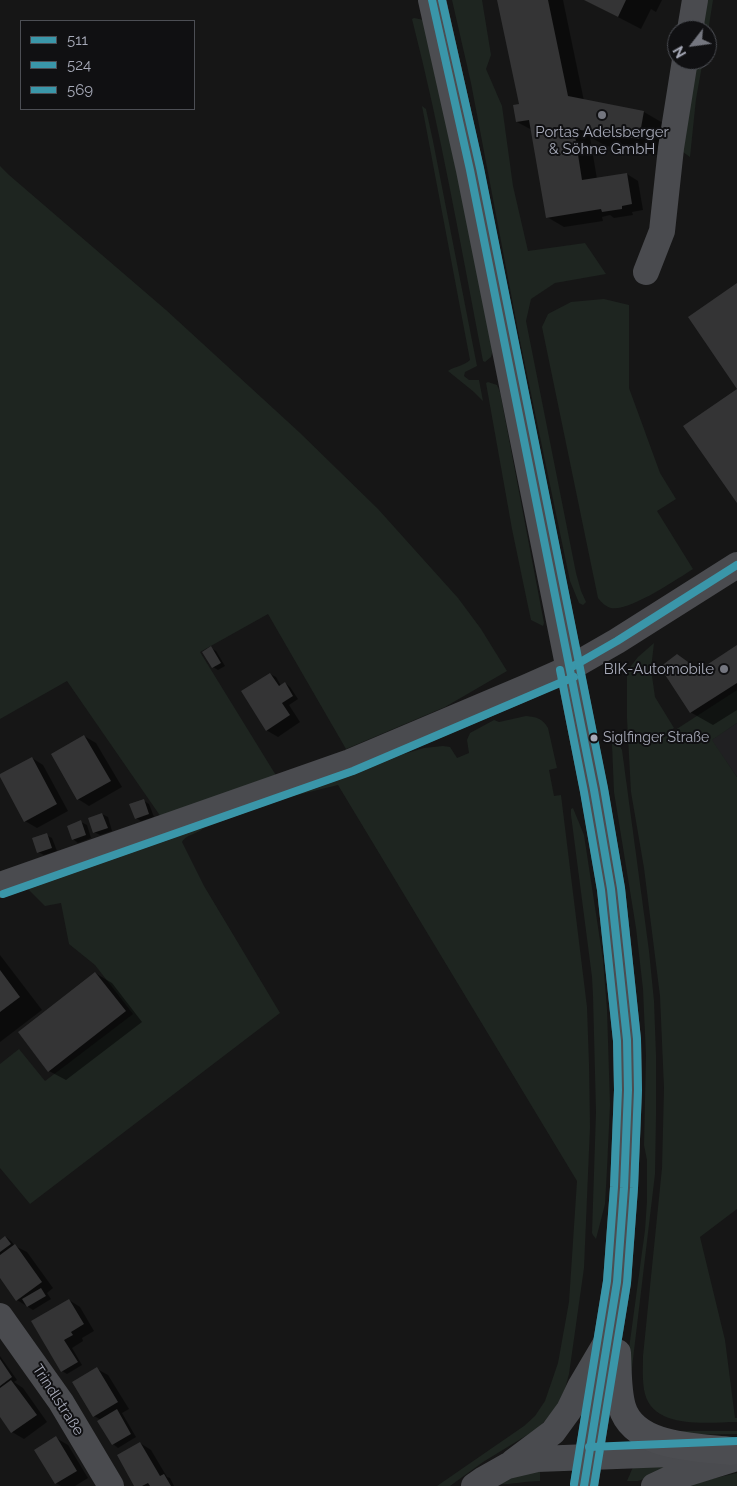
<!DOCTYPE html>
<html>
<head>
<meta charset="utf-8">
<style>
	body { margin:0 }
	#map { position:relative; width:737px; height:1486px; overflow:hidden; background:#161616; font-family:Raleway,sans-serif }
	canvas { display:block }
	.legend { position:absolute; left:20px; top:20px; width:175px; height:90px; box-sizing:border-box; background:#101012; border:1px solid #4c4e54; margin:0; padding:6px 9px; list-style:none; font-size:15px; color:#a7aab8 }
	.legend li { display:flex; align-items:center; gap:10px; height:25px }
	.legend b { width:25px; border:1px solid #4c4e54 }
	.north { position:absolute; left:667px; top:20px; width:50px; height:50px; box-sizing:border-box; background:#101012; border:1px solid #4c4e54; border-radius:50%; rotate:240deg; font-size:14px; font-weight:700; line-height:20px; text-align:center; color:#a7aab8 }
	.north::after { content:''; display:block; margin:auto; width:18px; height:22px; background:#74767f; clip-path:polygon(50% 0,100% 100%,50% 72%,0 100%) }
</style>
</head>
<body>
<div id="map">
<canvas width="737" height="1486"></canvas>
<ul class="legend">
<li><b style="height:6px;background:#3a96a9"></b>511</li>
<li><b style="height:6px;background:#3a96a9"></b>524</li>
<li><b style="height:6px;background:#3a96a9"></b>569</li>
</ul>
<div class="north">N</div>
</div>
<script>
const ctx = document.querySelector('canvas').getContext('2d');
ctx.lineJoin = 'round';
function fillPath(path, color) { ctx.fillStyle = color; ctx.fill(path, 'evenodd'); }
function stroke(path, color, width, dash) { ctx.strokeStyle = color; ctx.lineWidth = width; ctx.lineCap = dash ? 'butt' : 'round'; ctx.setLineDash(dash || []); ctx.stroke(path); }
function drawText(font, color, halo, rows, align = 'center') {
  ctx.font = font + ' Raleway,sans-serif'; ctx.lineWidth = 4; ctx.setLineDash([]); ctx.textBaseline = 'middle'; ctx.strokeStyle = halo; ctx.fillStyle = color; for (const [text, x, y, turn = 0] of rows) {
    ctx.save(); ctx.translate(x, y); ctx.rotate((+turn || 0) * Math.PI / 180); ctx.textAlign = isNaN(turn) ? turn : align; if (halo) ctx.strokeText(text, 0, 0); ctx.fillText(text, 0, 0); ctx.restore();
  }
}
const built = new Path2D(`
	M737 723V777L711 740Z`);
const green = new Path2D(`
	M452 0H482L491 55 486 69 502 106 513 186 528 251 585 243 606 274 555 283 531 299 526 321 576 573 581 591 586 602 583 605 579 603 570 581 519 336 471 83Z
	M704 0H713L707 38V30H699Z
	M414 18 424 20 431 44 493 350 491 357 485 362 483 361C461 247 441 132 412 19Z
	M693 60H703L696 99 690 157 680 150Z
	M422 106 426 109 433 141 477 366 465 372 464 376 469 380H479L483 401 474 392 448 371C455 366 464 366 470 360Z
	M0 166 9 175 166 310 299 432 378 509 458 598 481 629 507 671 445 707 346 749 268 614 200 652 277 777 161 817 67 681 0 719Z
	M604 299 629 305V388L660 473 676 499 657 511 693 569C677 579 629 612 611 608 605 606 602 603 598 598L542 327 548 314 571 302Z
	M488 382 497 385 500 392 544 623 543 626 531 620 528 606 512 529 486 383Z
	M654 643 651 669 655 697 674 728 652 745 737 690V723L712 740 737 777V1209L700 1237 725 1340 735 1418H737V1422C708 1422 655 1430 645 1394 642 1382 643 1369 643 1356L662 1168 664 1088 660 996 644 868 631 792 627 718V671L638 657Z
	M526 716C537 717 543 719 548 728L557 768 549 770 554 796 561 795 587 1007 589 1064 590 1127 584 1268 569 1374 565 1389 556 1407 545 1421 537 1429 483 1462 450 1486H437L524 1426 535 1416 545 1401 558 1363 569 1302 577 1181 338 785 285 798 204 828C197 834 185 835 182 842L204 886 280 1013 30 1204 0 1168V1064L19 1049 45 1081 133 1014 95 965 69 944 61 903 45 906 24 885 350 770 424 748 443 746 450 747 457 758 469 753 467 740 470 733 494 720 499 722Z
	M612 744C617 743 620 746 622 750L649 951 654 1001 656 1055V1116L655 1174 633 1359 631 1378 634 1409 628 1356 645 1230 647 1201V1160L644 1145 646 1056 643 989 636 928 614 792Z
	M573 808 584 835 603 960 607 1009 610 1105 607 1169 605 1204 596 1239 593 1235 592 1233 596 1112 593 996 592 977 571 815V809Z
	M673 1431H737V1434L670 1435Z
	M633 1467H669L668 1471 638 1481H627Z
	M540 1468V1481C526 1481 503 1486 491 1484Z
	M737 1473V1486H681Z`);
const shadow = new Path2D(`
	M498 0H563L584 101 644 112 675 130 670 157 606 146 590 137 597 179 627 174 638 181 643 210 632 212 633 215 614 218 610 215 602 217 603 221 564 227 547 217 532 130 517 122 521 105Z
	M585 0H662L656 12 651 9 641 29Z
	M737 647V710L713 725 690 712 700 671Z
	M211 648 216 651 225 666 218 670 213 667Z
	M270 674 276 677 281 686 285 683 290 687 298 699 289 705 300 722 278 737 266 730Z
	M84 736 96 743 122 787 89 806 78 799Z
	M32 758 43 765 68 811 37 828 25 821Z
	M144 801 149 804 154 817 141 821 136 818Z
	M102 814 108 817 112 831 100 835 94 832Z
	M81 822 87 825 91 838 78 843 73 839Z
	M46 835 52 838 57 851 44 855 38 852Z
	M0 955 42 1010 0 1042Z
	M95 973 112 983 142 1022 66 1080 49 1071Z
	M6 1237 11 1241 15 1246 27 1252 53 1288 47 1293 51 1299 33 1310 17 1300 0 1276V1240Z
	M69 1300 80 1307 94 1331 82 1338 83 1341 72 1348 82 1365 67 1374 62 1371 32 1322Z
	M0 1356 17 1380 14 1382 23 1388 47 1422 24 1439 12 1432 0 1416Z
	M97 1369 108 1375 129 1409 122 1413 136 1437 118 1448 113 1444 101 1420 94 1416 74 1382Z
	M56 1438 68 1445 88 1478 75 1486H61L56 1483 36 1450Z
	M140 1443 151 1450 167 1477 170 1478 174 1486H136Z`);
const building = new Path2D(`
	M497 0H548L568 96 644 111 639 139 574 129 582 180 627 173 632 204 622 206V209L602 212 601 209 546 218 529 120 516 122 513 105 519 104Z
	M584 0H626L618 17Z
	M737 283V389L688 317Z
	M737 389V503L683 426Z
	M737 645V683L690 713 660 667 677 654 699 670Z
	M211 646 221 663 212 668 202 652Z
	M270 673 279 686 285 682 293 696 282 703 290 715 266 731 241 691Z
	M84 735 111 781 77 800 51 754Z
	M32 757 57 804 24 822 0 777V774Z
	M144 799 149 814 135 819 129 804Z
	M102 813 108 828 93 833 88 818Z
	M81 820 86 835 72 840 67 826Z
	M47 833 52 848 37 853 32 838Z
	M0 970 20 997 0 1012Z
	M95 972 126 1011 48 1072 18 1032Z
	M5 1236 11 1244 0 1252V1240Z
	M15 1244 42 1282 16 1301 0 1278V1255Z
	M41 1288 46 1296 27 1307 22 1299Z
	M69 1299 84 1324 71 1332 73 1335 64 1340 78 1362 61 1372 31 1321Z
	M0 1359 12 1377 0 1386Z
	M97 1367 118 1402 93 1417 72 1382Z
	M11 1380 37 1415 11 1433 0 1417V1388Z
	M117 1409 131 1434 112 1445 97 1421Z
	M56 1436 77 1471 55 1484 34 1450Z
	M140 1442 160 1476 164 1474 171 1486H150L148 1483 142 1486H134L117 1455Z`);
const minor = new Path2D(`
	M690 30 695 0
	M646 272 662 231 671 148 685 60
	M0 885 350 762 527 687 570 668 617 641 737 565
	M0 1316 61 1402 111 1486
	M513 1462 553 1432 569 1410 581 1385 607 1341
	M474 1486 484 1479 507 1466 537 1459 696 1453
	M654 1486 669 1479 737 1458`);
const major = new Path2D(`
	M432 0 470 170 594 790 611 889 627 1040 628 1090 624 1188 617 1282 584 1486
	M617 1353C618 1370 617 1390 622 1407 634 1448 697 1447 731 1451`);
const bus1 = new Path2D(`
	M432 0 470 170 594 790 611 889 627 1040 628 1090 624 1188 617 1282 584 1486
	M570 668 617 641 737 565`);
const bus2 = new Path2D(`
	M560 670 584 792 601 890 617 1041 618 1090 614 1187 607 1281 574 1484
	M3 894 353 771 574 677`);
const bus3 = new Path2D(`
	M442 0 480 168 604 788 621 888 637 1039 638 1090 634 1188 627 1283 594 1486
	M589 1447 737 1441`);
const markers = [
	[602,115,5,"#74767f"],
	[724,669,5,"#74767f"],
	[594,738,4.5,"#a7aab8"]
];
const busNames = [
	["Siglfinger Straße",603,738]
];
const poiNames = [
	["Portas Adelsberger",602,132],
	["& Söhne GmbH",602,149],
	["BIK-Automobile",714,669,"right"]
];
const streetNames = [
	["Trindlstraße",58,1400,57]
];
fillPath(built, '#202022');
fillPath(green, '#1e2520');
fillPath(shadow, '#0007');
fillPath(building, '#343435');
stroke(minor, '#4a4b4f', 26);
stroke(major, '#4c4d51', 28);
stroke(bus1, '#3a96a9', 8);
stroke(bus2, '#3a96a9', 8);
stroke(bus3, '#3a96a9', 8);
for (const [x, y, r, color] of markers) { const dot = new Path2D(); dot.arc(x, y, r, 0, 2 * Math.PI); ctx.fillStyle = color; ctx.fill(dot); stroke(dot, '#101012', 2); }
drawText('14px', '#a7aab8', '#101012', busNames, 'left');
drawText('15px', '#a7aab8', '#101012', poiNames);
drawText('15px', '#a7aab8', '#101012', streetNames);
</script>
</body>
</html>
